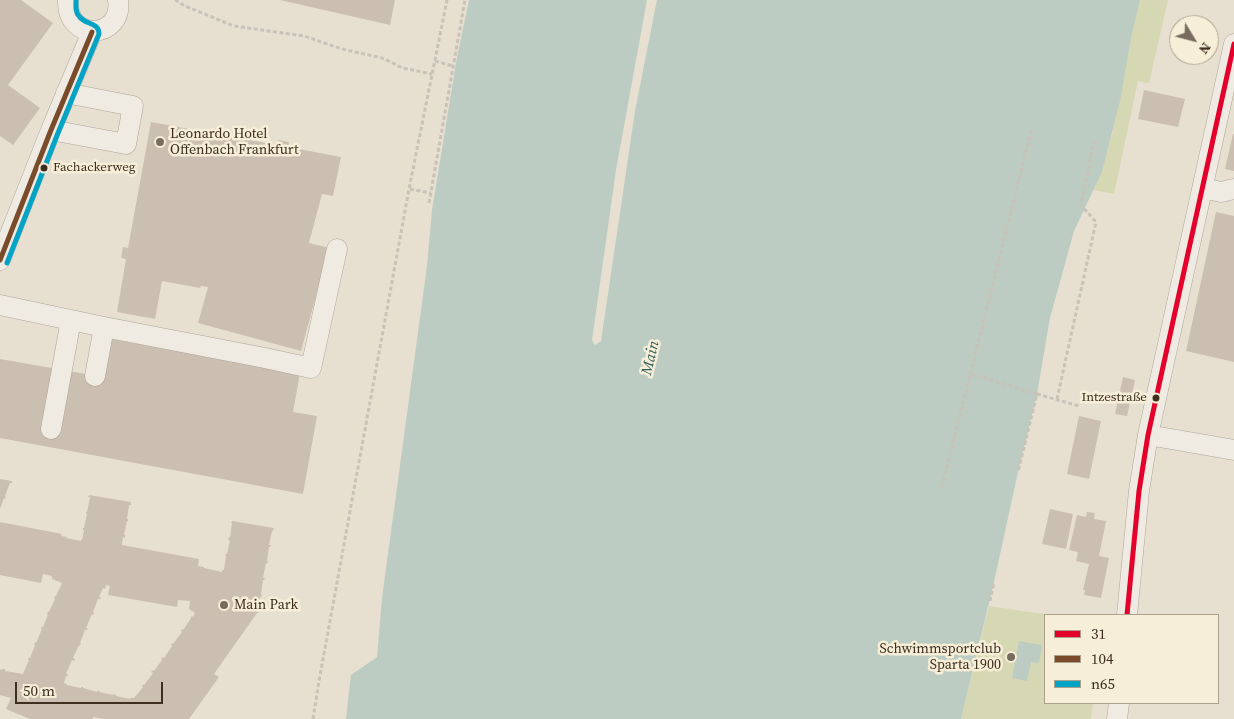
<!DOCTYPE html>
<html>
<head>
<meta charset="utf-8">
<style>
	body { margin:0 }
	#map { position:relative; width:1234px; height:719px; overflow:hidden; background:#e7e0d1; font-family:"Source Serif 4",serif }
	canvas { display:block }
	.legend { position:absolute; left:1044px; top:614px; width:175px; height:90px; box-sizing:border-box; background:#f7eed8; border:1px solid #ada18e; margin:0; padding:6px 9px; list-style:none; font-size:15px; color:#3d2e20 }
	.legend li { display:flex; align-items:center; gap:10px; height:25px }
	.legend b { width:25px; border:1px solid #ada18e }
	.north { position:absolute; left:1169px; top:15px; width:50px; height:50px; box-sizing:border-box; background:#f7eed8; border:1px solid #ada18e; border-radius:50%; rotate:127deg; font-size:14px; font-weight:700; line-height:20px; text-align:center; color:#3d2e20 }
	.north::after { content:''; display:block; margin:auto; width:18px; height:22px; background:#786c5e; clip-path:polygon(50% 0,100% 100%,50% 72%,0 100%) }
	.scale { position:absolute; left:15px; top:682px; width:148px; height:22px; box-sizing:border-box; border:2px solid #3d2e20; border-top:0; padding-left:6px; font-size:15px; line-height:18px; white-space:nowrap; color:#3d2e20; -webkit-text-stroke:4px #f7eed8; paint-order:stroke }
</style>
</head>
<body>
<div id="map">
<canvas width="1234" height="719"></canvas>
<ul class="legend">
<li><b style="height:6px;background:#e4002b"></b>31</li>
<li><b style="height:6px;background:#7a4b2a"></b>104</li>
<li><b style="height:6px;background:#03a3c5"></b>n65</li>
</ul>
<div class="north">N</div>
<div class="scale">50 m</div>
</div>
<script>
const ctx = document.querySelector('canvas').getContext('2d');
ctx.lineJoin = 'round';
function fillPath(path, color) { ctx.fillStyle = color; ctx.fill(path, 'evenodd'); }
function stroke(path, color, width, dash) { ctx.strokeStyle = color; ctx.lineWidth = width; ctx.lineCap = dash ? 'butt' : 'round'; ctx.setLineDash(dash || []); ctx.stroke(path); }
function drawText(font, color, halo, rows, align = 'center') {
  ctx.font = font + ' "Source Serif 4",serif'; ctx.lineWidth = 5; ctx.setLineDash([]); ctx.textBaseline = 'middle'; ctx.strokeStyle = halo; ctx.fillStyle = color; for (const [text, x, y, turn = 0] of rows) {
    ctx.save(); ctx.translate(x, y); ctx.rotate((+turn || 0) * Math.PI / 180); ctx.textAlign = isNaN(turn) ? turn : align; if (halo) ctx.strokeText(text, 0, 0); ctx.fillText(text, 0, 0); ctx.restore();
  }
}
const green = new Path2D(`
	M1140 0H1168L1149 83 1138 81 1114 194 1094 190C1120 130 1122 63 1140 0Z
	M989 606 1050 615H1045V703H1093L1091 719H961Z`);
const water = new Path2D(`
	M469 0H647L616 170 592 340 595 345 601 341 635 111 657 0H1140L1131 38 1120 101 1102 172 1074 231 1050 318 1037 394 1018 472 994 582 961 719H346L349 691 351 675 377 657 382 598 427 266 432 210 457 57Z
	M1019 641 1042 645 1039 663 1031 662 1027 681 1012 678Z`);
const building = new Path2D(`
	M0 0H21L53 23 8 85 40 108 13 145 0 136Z
	M280 0H395L390 25Z
	M1144 90 1185 99 1178 127 1138 119Z
	M151 122 277 145 278 140 289 142 288 147 341 157 333 196 322 194 309 243 329 248 301 351 198 323 208 287 201 286 200 288 162 281 155 319 117 312 126 259 121 258 123 247 128 248Z
	M1233 134H1234V171L1225 169Z
	M1216 212 1234 216V362L1186 351Z
	M110 339 300 373 293 412 317 416 303 494 0 438V359L103 377Z
	M1123 377 1135 380 1127 416 1115 414Z
	M1079 416 1101 421 1089 479 1067 474Z
	M0 479 12 481V483H10L5 496 6 497 5 499 4 498 0 509Z
	M89 495 131 502V505H129L127 519H128V521H127L124 535H125V538L123 537 122 545 199 559 198 566 204 567V568L222 572V570H224L226 556H225L226 554H227L230 540H228L229 537H230L232 523H231L232 521 274 528 273 531H272L269 545H271L270 547H269L267 561H268L267 564 266 563 263 578H265L264 580H263L261 594H262L261 597H260L257 611H259L258 613H257L214 674 219 677 189 719H103L93 717V719H30L6 709 11 698 0 695V669L2 670V669H5V671L23 674 29 660H28V658H30L35 645H34L35 642 36 643 42 629H41V627H43L48 614H47L48 611 49 612 55 599 54 598 55 596H56L62 583 52 579V576L43 574 41 583 0 575V522L62 534 61 536 67 537 66 538 81 541V539L82 540 84 530H83V528H84L87 514H86V511L87 512 90 497H88ZM106 585 110 586 108 595 177 607 178 600 190 601 189 609 195 613 193 617 192 616 190 618H191L183 630 182 629 181 631 182 632 173 644 172 643 171 645 172 646 164 658 163 657 161 659 162 660 154 671 153 670 151 672 153 673 144 685 143 684 142 686 143 687 134 698H130V699L116 696V695L114 694 113 695 99 692 100 691H97V692L83 688V687H81V688L67 685V684L64 683 66 676 67 677 68 674H66L72 660 74 661 75 659 73 658 79 645 80 646 81 643H80L85 630H87L88 628H86L92 614 93 615 94 613 93 612 98 599H100L101 597H99L103 588 105 589Z
	M1050 509 1073 514 1066 549 1042 544Z
	M1087 512 1095 513 1094 519 1106 521 1099 556 1109 558 1101 598 1084 595 1085 590H1083L1089 564 1076 561 1078 552 1069 550 1077 515 1086 517Z`);
const path = new Path2D(`
	M175 0 185 6 234 26 304 36 342 49 382 58 403 68 432 74
	M435 61 453 66
	M410 189 431 193
	M429 203 465 0
	M971 374 1037 394 1018 472
	M1037 394 1079 406
	M1057 399 1096 222 1081 205 1095 138
	M942 487 1032 127
	M990 601 994 582
	M313 719 319 681 409 189 447 0`);
const minor = new Path2D(`
	M68 0C66 43 124 39 118 0
	M51 130 126 144 133 106 66 93
	M1203 188 1221 192 1234 189
	M0 260 51 130 92 32
	M0 305 104 327 265 358 311 368 337 249
	M95 376 104 327
	M51 429 71 320
	M1148 435 1234 450
	M1127 615 1139 491 1148 435 1234 44
	M1117 719 1119 703`);
const bus1 = new Path2D(`
	M1127 615 1139 491 1148 435 1234 44`);
const bus2 = new Path2D(`
	M0 260 51 130 92 32`);
const bus3 = new Path2D(`
	M7 263 58 133 99 34C99 22 85 25 79 16 75 12 76 6 76 0`);
const markers = [
	[160,142,5,"#786c5e"],
	[44,168,4.5,"#3d2e20"],
	[1156,398,4.5,"#3d2e20"],
	[224,605,5,"#786c5e"],
	[1011,657,5,"#786c5e"]
];
const busNames = [
	["Fachackerweg",53,168],
	["Intzestraße",1147,398,"right"]
];
const poiNames = [
	["Leonardo Hotel",170,134],
	["Offenbach Frankfurt",170,150],
	["Main Park",234,605],
	["Schwimmsportclub",1001,649,"right"],
	["Sparta 1900",1001,665,"right"]
];
const waterNames = [
	["Main",651,358,-77]
];
fillPath(green, '#d6d7b3');
fillPath(water, '#bcccc2');
fillPath(building, '#cbbfb2');
stroke(minor, '#ada599', 21);
stroke(path, '#c8c2b9', 3, [4, 2.5]);
stroke(minor, '#efebe3', 20);
stroke(bus1, '#e4002b', 5);
stroke(bus2, '#7a4b2a', 5);
stroke(bus3, '#03a3c5', 5);
for (const [x, y, r, color] of markers) { const dot = new Path2D(); dot.arc(x, y, r, 0, 2 * Math.PI); ctx.fillStyle = color; ctx.fill(dot); stroke(dot, '#f7eed8', 2); }
drawText('13px', '#3d2e20', '#f7eed8', busNames, 'left');
drawText('14px', '#3d2e20', '#f7eed8', poiNames, 'left');
drawText('italic 15px', '#2f5d5a', '#f7eed8', waterNames);
</script>
</body>
</html>
